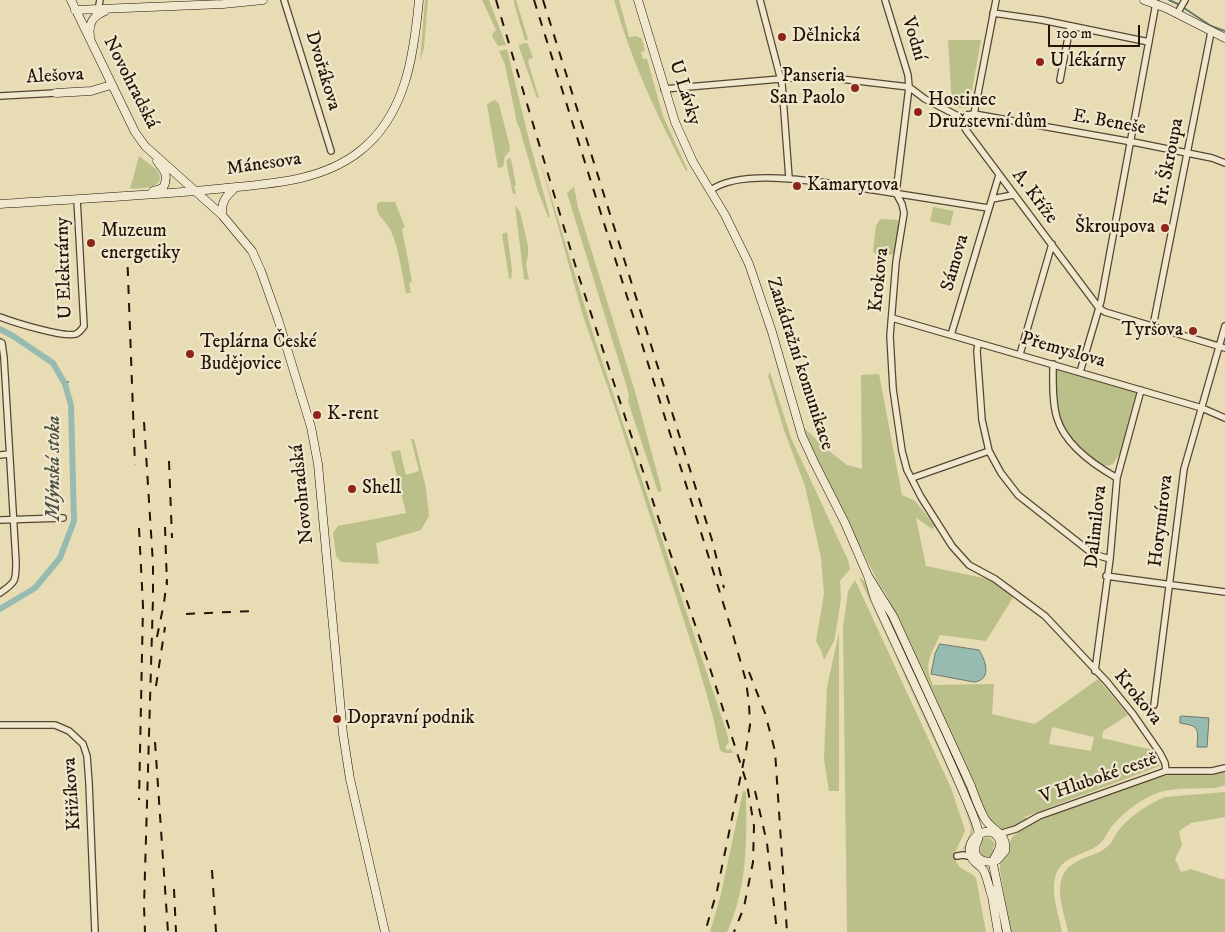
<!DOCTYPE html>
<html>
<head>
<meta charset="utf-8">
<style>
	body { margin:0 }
	#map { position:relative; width:1225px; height:932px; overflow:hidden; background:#e8dcb4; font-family:"IM FELL DW Pica",serif }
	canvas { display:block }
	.scale { position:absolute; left:1048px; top:25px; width:92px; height:22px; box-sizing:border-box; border:2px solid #241307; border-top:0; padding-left:6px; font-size:15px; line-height:18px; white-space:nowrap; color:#241307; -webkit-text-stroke:4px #f0e8ce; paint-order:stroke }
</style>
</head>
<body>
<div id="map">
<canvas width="1225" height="932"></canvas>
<div class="scale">100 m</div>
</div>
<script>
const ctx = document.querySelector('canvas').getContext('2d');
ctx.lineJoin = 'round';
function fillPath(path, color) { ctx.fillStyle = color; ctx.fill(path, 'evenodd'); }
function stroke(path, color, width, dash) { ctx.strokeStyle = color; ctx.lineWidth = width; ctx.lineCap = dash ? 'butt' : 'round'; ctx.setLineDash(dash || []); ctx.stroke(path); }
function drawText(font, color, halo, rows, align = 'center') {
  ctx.font = font + ' "IM FELL DW Pica",serif'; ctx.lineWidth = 4.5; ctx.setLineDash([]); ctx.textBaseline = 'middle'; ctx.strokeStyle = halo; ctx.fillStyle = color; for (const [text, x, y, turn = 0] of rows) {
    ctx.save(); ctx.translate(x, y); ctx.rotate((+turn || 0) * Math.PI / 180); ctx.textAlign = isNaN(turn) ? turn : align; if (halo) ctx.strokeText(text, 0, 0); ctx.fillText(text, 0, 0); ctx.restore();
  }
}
const green = new Path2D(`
	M425 0H428L424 48 420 61Z
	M482 0H489L506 45 498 46 492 36 493 33 496 30Z
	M514 0H516L528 39 525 41 514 3Z
	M614 0H619L629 37 636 36 642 39 645 51 641 52 643 59H647L663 116 688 171H686C657 116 631 60 614 0Z
	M948 40H981L969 107 961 108 952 106Z
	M525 43 528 44 533 58 529 59 528 62 539 98H537L519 47V45Z
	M507 49 529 140 550 217H548L537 188 519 127 517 123 505 65 499 51Z
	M495 100 499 104 509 143 510 151 505 156 503 167 498 168 487 105 490 102Z
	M538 154 596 343 726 730 729 742 725 747 727 750 731 749 733 753H725L720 750 713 717 697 661 616 411 583 316Z
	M139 156 157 170C169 189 141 188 130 189Z
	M509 158 511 159 516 185 514 186 516 194H513L506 161Z
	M574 187 578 207 636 395 662 491 658 492 628 401 629 395 625 381 567 193Z
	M380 202H395L405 227 402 229 412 281 409 284 411 293H406C402 274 399 249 391 231 387 222 375 215 377 204Z
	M515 205 520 212 528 246V256L526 264 529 280 524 279Z
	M933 207 954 211 950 226 930 221Z
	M880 219 897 220 900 222 894 253 892 255 875 254 873 251 876 226Z
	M507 232 512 270 511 280 509 278 502 234Z
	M1055 369 1136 392 1120 453 1113 464C1103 469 1097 462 1090 455 1066 435 1059 424 1056 392 1056 384 1054 376 1055 369Z
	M770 372 791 438 848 560 850 569 840 581 841 598 838 619 834 641 824 660 821 650 816 641 824 594 821 558 805 486 784 430 768 376Z
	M879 374 902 495 915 501 935 526 932 529 916 518 926 566 993 580 1014 596 986 641 940 635C931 655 923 663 933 685L994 684 992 714 1035 724 1098 679 1128 715 1103 731 1102 738 1153 750 1160 766 1024 817 1030 819 1018 826 1003 831 994 826 985 815 970 775 895 612 886 594 878 582 819 464 804 428 824 447 847 465 862 469 861 375ZM1052 727 1094 737 1091 751 1049 744Z
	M411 439H414L426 488 429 516 421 530 376 543 379 564 341 562 336 556 333 533 338 526 406 513 391 452 400 450 406 475 419 471Z
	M859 577C868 581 869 594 872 603L949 767 966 808 973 828C972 837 969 846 962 851L970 834 971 828 963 803Z
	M855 580 951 788 965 830C962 842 948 855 960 867 965 872 972 872 976 878L986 932H847L843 628 848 591Z
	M878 597 883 603 964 778 982 830 980 831 957 767Z
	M839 632V791H829L824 759 827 687Z
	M1225 772V785L1216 788C1199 789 1177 787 1160 792 1142 798 1125 811 1113 825 1107 832 1105 840 1097 846 1084 855 1064 856 1057 872 1049 889 1059 915 1062 932H1011L1000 870V864L1007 854 1010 842 1013 836 1035 822 1144 781 1173 774Z
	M743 791 746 792V795C747 842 747 889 727 932H710L721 894Z
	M1225 792V817L1191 823 1179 831 1182 845 1175 859 1181 872 1191 869 1221 879H1225V932H1068C1065 915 1055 891 1063 875 1070 860 1088 858 1101 851 1112 845 1112 840 1118 831 1130 816 1148 804 1165 797Z
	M982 837 990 838 995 844 990 858 984 857 980 852Z`);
const water = new Path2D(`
	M940 644 979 650C986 661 992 680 974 682L931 674 935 654Z
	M1182 716 1209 718 1207 747H1197C1197 740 1200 729 1193 726 1189 724 1183 724 1180 723V717Z`);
const stream = new Path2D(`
	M1169 0 1180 5
	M1184 8 1211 26 1225 31
	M65 384 68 382`);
const canal = new Path2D(`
	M0 329 13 336 53 363 65 384 71 405 74 521 60 558 35 588 0 609`);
const street = new Path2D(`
	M284 0 331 151
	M760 0 782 84 789 178
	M885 0 908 75 909 87 896 193 902 204 904 213 896 262 890 336 893 389 902 451 907 470 921 497 952 546 969 565 995 579 1045 616 1107 682 1133 714 1160 753 1165 763 1166 771
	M98 10 100 0
	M993 13 1042 20 1149 42
	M1177 14 1185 0
	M1060 80 1070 27
	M664 89 815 76 909 87 925 99 958 116
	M0 96 56 93
	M974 114 996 0
	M958 116 966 130 1099 308 1105 312 1225 348
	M958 116 974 114 1138 143 1212 158 1225 163
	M711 190C744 166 834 184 874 190 912 196 950 202 988 208
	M992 199 1013 195
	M0 317C13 322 64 338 76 334 80 332 82 329 84 326L77 199
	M892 318 1202 408 1225 418
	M1153 326 1211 32
	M951 335 999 175
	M0 342 2 343 4 358 16 562C16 581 16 582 0 593
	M978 343 977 351 982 420 989 451 1001 473 1018 495 1093 554 1110 559
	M1020 354 1052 244
	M1053 364C1053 381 1052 402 1057 418 1065 445 1094 465 1117 478
	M1080 372 1101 301 1156 3
	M0 455 9 454
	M912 478 989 451
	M0 520 63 518
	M1106 576 1225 592
	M1095 671 1110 559 1117 478 1141 390
	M1154 705 1184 469 1225 326
	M0 725H55L69 731 83 744 87 756 89 783 95 932
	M999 834 1016 829 1039 816 1166 771H1212L1225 768
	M957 856 963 855 973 857`);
const secondary = new Path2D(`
	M71 0 135 132 145 146 222 215 252 251 261 271 278 319 311 427 318 464 343 734 350 779 385 932
	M638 0 675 122 693 162 725 215 749 264 772 332 802 436 814 462 845 523 868 576 875 599C907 669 941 738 970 808 974 817 977 825 979 834 979 840 976 843 975 848 974 861 988 864 997 860L1005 851C1008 833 993 832 985 819 979 809 975 797 971 786L893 616 868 576
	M1144 0 1166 8 1225 38
	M75 10 223 4 263 0
	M90 36C88 23 93 16 105 11
	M56 93 91 91 111 85
	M153 191 163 188C169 176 165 171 157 161
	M0 204C72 199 144 196 216 189 264 184 320 183 360 151 406 115 414 54 419 0
	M222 215C221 201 226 196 236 187
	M991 890 998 932
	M991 894C989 886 987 878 984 871 980 864 971 862 970 853 967 833 995 823 1000 842 1002 851 993 855 993 864L1007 932`);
const rail = new Path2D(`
	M496 0 577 271 664 535 708 662 747 784 754 826 753 862 744 907 734 932
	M534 0 731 628 746 681 749 704 750 725 746 750 717 891 705 932
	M543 0 712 540 724 588
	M127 249 135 465
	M144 422 153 564V598L144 906 145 932
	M169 461 172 538
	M165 527 167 585
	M139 528 143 606 139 800
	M186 614 252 611
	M157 637 164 603 167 579
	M749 672 765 713 775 751 787 932
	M156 686 165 627
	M155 742 168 932
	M755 791 767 843 777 932
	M212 870 216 932
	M174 889 176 932`);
const markers = [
	[782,37,5,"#8f2418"],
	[1040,62,5,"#8f2418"],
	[855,88,5,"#8f2418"],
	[918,112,5,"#8f2418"],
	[797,186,5,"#8f2418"],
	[1165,228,5,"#8f2418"],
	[91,243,5,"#8f2418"],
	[1193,331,5,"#8f2418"],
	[190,354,5,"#8f2418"],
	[317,415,5,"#8f2418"],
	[352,489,5,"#8f2418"],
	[337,719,5,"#8f2418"]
];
const poiNames = [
	["Dělnická",792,37],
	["U lékárny",1050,62],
	["Panseria",845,77,"right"],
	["San Paolo",845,99,"right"],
	["Hostinec",928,101],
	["Družstevní dům",928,123],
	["Kamarytova",807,186],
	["Škroupova",1155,228,"right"],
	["Muzeum",101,232],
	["energetiky",101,254],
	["Tyršova",1183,331,"right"],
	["Teplárna České",200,343],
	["Budějovice",200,365],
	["K-rent",327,415],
	["Shell",362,489],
	["Dopravní podnik",347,719]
];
const streetNames = [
	["Vodní",913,39,73],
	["Dvořákova",322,71,73],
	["Alešova",55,77,-3],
	["Novohradská",130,83,63],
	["U Lávky",684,93,72],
	["E. Beneše",1109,123,10],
	["Fr. Škroupa",1170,162,-79],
	["Mánesova",264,165,-8],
	["A. Kříže",1034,197,53],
	["Sámova",956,263,-74],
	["U Elektrárny",65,268,-92],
	["Krokova",880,280,-84],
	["Přemyslova",1063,351,16],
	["Zanádražní komunikace",799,364,72],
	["Novohradská",303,494,-96],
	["Horymírova",1162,521,-83],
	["Dalimilova",1097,527,-84],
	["Krokova",1137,698,51],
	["V Hluboké cestě",1099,779,-19],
	["Křižíkova",73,794,-94]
];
const waterNames = [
	["Mlýnská stoka",55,468,-90]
];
fillPath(green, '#bbbf89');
fillPath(water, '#97bbb0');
stroke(water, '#69786c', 1);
stroke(stream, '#69786c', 2);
stroke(canal, '#97bbb0', 6);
stroke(street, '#554532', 8);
stroke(secondary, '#241307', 9);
stroke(street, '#f0e8ce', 5.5);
stroke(secondary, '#f0e8ce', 8);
stroke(rail, '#241307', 2, [9, 9]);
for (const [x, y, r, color] of markers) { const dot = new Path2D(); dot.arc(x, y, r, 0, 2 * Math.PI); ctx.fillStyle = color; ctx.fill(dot); stroke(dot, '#f0e8ce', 2); }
drawText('19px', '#241307', '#f0e8ce', poiNames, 'left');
drawText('19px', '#241307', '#f0e8ce', streetNames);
drawText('italic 20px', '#4c4e42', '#f0e8ce', waterNames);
</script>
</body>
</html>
